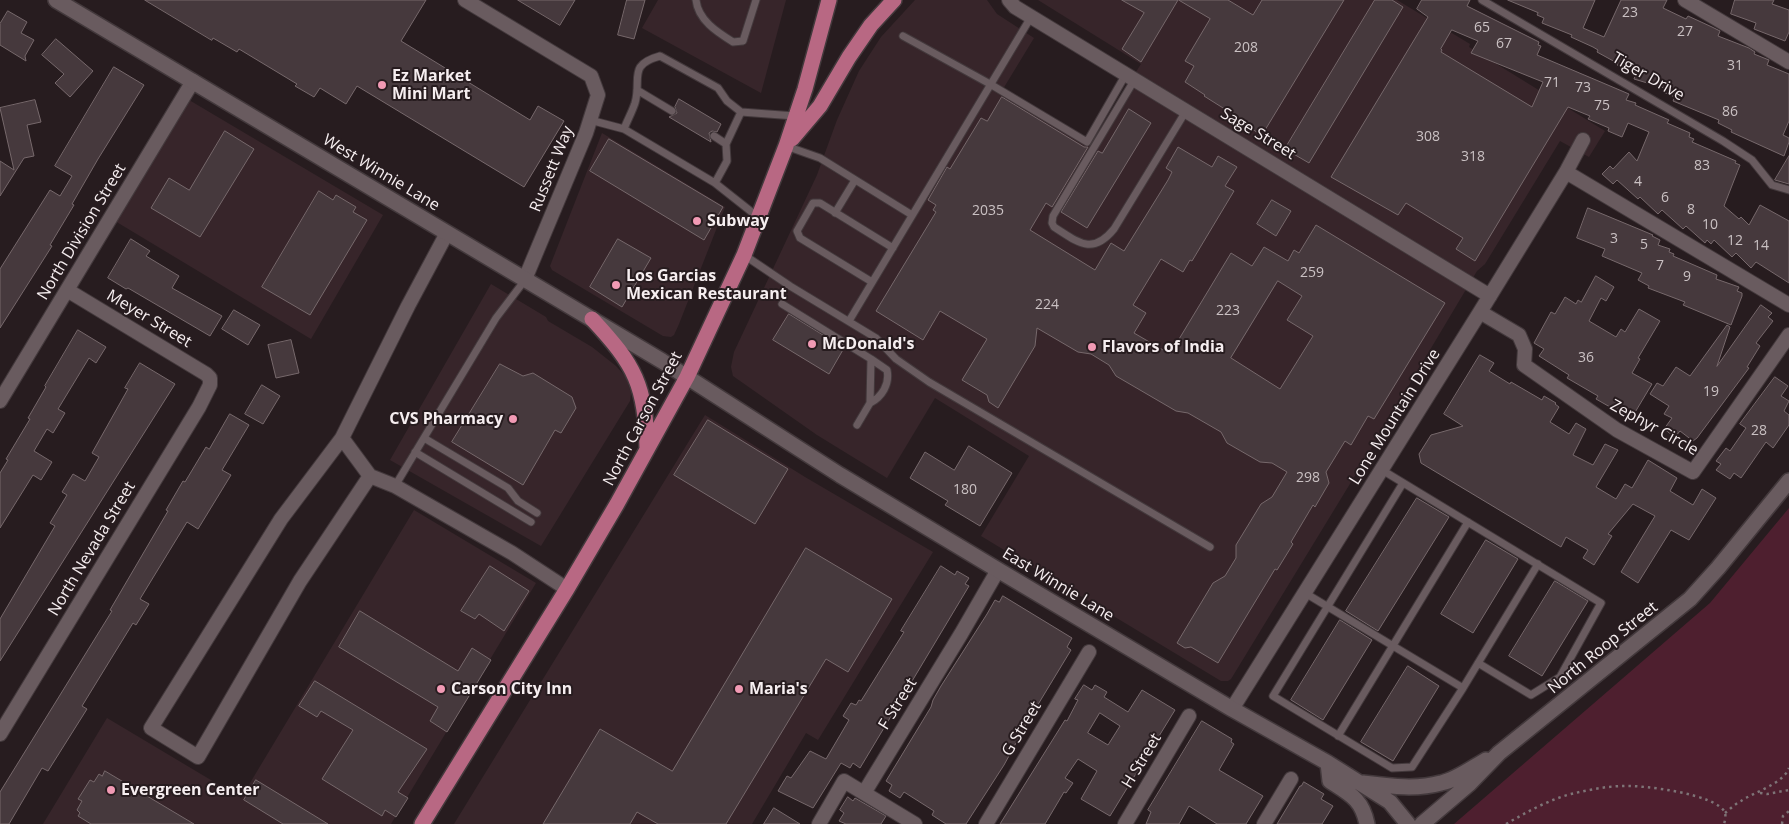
<!DOCTYPE html>
<html>
<head>
<meta charset="utf-8">
<style>
	body { margin:0 }
	canvas { display:block; background:#271c1f }
</style>
</head>
<body>
<canvas width="1789" height="824"></canvas>
<script>
const ctx = document.querySelector('canvas').getContext('2d');
ctx.lineJoin = 'round';
function fillPath(path, color) { ctx.fillStyle = color; ctx.fill(path, 'evenodd'); }
function stroke(path, color, width, dash) { ctx.strokeStyle = color; ctx.lineWidth = width; ctx.lineCap = dash ? 'butt' : 'round'; ctx.setLineDash(dash || []); ctx.stroke(path); }
function drawText(font, color, halo, rows, align = 'center') {
  ctx.font = font + ' "Open Sans",sans-serif'; ctx.lineWidth = 4; ctx.setLineDash([]); ctx.textBaseline = 'middle'; ctx.strokeStyle = halo; ctx.fillStyle = color; for (const [text, x, y, turn = 0] of rows) {
    ctx.save(); ctx.translate(x, y); ctx.rotate((+turn || 0) * Math.PI / 180); ctx.textAlign = isNaN(turn) ? turn : align; if (halo) ctx.strokeText(text, 0, 0); ctx.fillText(text, 0, 0); ctx.restore();
  }
}
const built = new Path2D(`
	M658 0H786L761 93 642 28Z
	M915 0H987L997 14 1034 38 1003 89 1091 143 1141 64 1038 0H1397L1470 44 1469 47 1605 131 1589 157 1560 141 1485 264 1477 271 1359 469 1231 679 1228 681H1221L981 536 1029 456 935 398 887 478 817 435 733 376 731 367 734 352 817 175 837 120 859 71 881 37Z
	M184 97 383 215 311 339 110 218Z
	M602 133 725 207 679 324 674 335 671 337 663 336 552 270 550 266Z
	M491 284 546 317 548 321 592 347 616 366 626 377 631 393 630 401 541 546 390 460Z
	M705 415 805 477 933 552 818 740 806 733 752 824H454Z
	M414 510 536 583 391 824H43L107 718 241 798Z`);
const green = new Path2D(`
	M1789 508V824H1454L1710 603Z`);
const building = new Path2D(`
	M145 0H426L401 41 530 120 538 106 564 121 524 187 357 86 346 104 320 88 314 97 295 86 297 84 239 49 237 52 213 38 212 40Z
	M518 0H575L560 25Z
	M627 0H645L634 39 618 35Z
	M1122 0H1178L1141 62 1122 49 1144 13Z
	M1179 0H1228L1253 15 1262 0H1344L1262 135 1238 121 1239 118 1204 96 1205 95 1185 82 1194 66 1185 61 1210 19Z
	M1375 0H1392L1403 7 1309 163 1285 149Z
	M1422 0H1470L1467 6 1539 42 1538 45 1541 46 1537 55 1629 94 1626 100 1636 103 1635 105 1669 120 1667 123 1690 133 1689 137 1694 139 1692 142 1736 161 1735 163 1740 165 1724 206 1739 219 1741 217 1749 225 1760 205 1789 221V283L1756 262 1751 268 1736 253 1732 257 1714 240 1711 244 1707 240 1705 243 1686 226 1683 229 1662 210 1658 214 1640 197 1638 199 1617 180 1613 184 1602 174 1610 166 1613 169 1629 152 1637 161 1649 132 1628 123 1622 137 1608 131 1609 128 1588 119 1590 116 1568 107 1475 261 1456 249 1463 238 1406 203 1398 215 1331 177 1428 17 1417 9ZM1452 30 1478 41 1471 53 1543 82 1532 107 1441 52 1442 50 1441 49Z
	M1508 0H1595L1583 28 1604 37 1621 0H1667L1663 8 1686 19 1688 16 1712 27 1720 31 1718 36 1749 48 1755 52 1754 54 1769 60 1767 65 1789 74V121L1783 135 1789 138V142L1784 156 1731 132 1732 130 1718 123 1719 120 1673 101 1675 97 1663 92 1664 88 1634 79 1636 73 1617 65V63L1597 52 1598 50 1593 47 1571 37 1572 35 1542 23 1544 18 1537 15 1538 13Z
	M1735 0H1774L1772 4 1789 10V32L1785 41 1754 29 1756 23 1731 14Z
	M8 11 27 22 21 33 34 40 25 56 26 61 0 45V24Z
	M56 39 93 71 70 97 55 83 64 74 42 55Z
	M114 67 144 85 98 159 72 204 74 205 50 245 52 246 0 328V269L50 190 60 196 72 176 55 166Z
	M1002 97 1084 147H1088L1052 207 1046 203 1030 230 1095 270 1111 243 1124 251 1168 180 1172 172 1166 168 1178 147 1212 167 1218 156 1237 167 1225 186 1234 191 1192 261 1190 260 1183 272 1161 259 1133 305 1146 313 1134 333 1170 354 1231 253 1252 266 1264 247 1288 261 1294 250 1299 253 1316 225 1445 303 1374 419 1368 416 1351 445 1345 441 1326 472 1329 483 1315 507 1313 505 1291 542 1293 544 1277 570 1275 569 1218 663 1191 647 1185 648 1177 643 1213 583 1225 576 1236 558V545L1261 504 1272 497 1287 472 1272 463 1260 462 1227 443 1221 432 1188 413 1176 411 1116 376 1109 365 1091 354 1078 352 1037 328 1035 346 998 408 989 402 987 395 962 380 987 339 940 311 923 340 876 311 936 212 933 210 936 205 928 200 947 167 950 169 981 118 987 121ZM1278 281 1302 296 1287 320 1313 336 1280 389 1231 358Z
	M679 99 721 124 717 132 712 131 709 133 711 142 669 117 677 113 675 107Z
	M35 100 41 122 27 125 34 156 24 158 0 196V161L14 170 0 108Z
	M1129 109 1151 123 1087 228 1061 212 1098 151 1102 153Z
	M225 131 254 149 200 237 151 208 169 178 189 190Z
	M609 139 723 207 704 240 590 171Z
	M1789 156V184L1775 180Z
	M319 191 333 200 336 195 356 207 353 212 367 220 310 315 262 287Z
	M1272 200 1291 211 1276 236 1257 224Z
	M1588 208 1653 235 1652 236 1660 240 1658 245 1670 249 1669 252 1674 254 1673 256 1717 275 1716 279 1739 287 1737 291 1742 293V296L1731 325 1683 305 1685 302 1648 288 1649 286 1638 280 1642 273 1602 256 1605 249 1577 238Z
	M131 239 150 251 146 256 179 276 172 288 222 316 210 336 128 288 126 289 108 278Z
	M618 239 651 258 622 307 590 287Z
	M1596 276 1614 287 1606 301 1601 298 1589 321 1616 337 1621 329 1625 332 1639 309 1660 321 1638 358 1640 359 1632 373 1652 384 1631 419 1596 399 1598 396 1567 378 1569 375 1539 356 1544 349 1534 343 1551 312 1555 314 1565 297 1576 304 1578 300 1581 302Z
	M1761 305 1772 313 1768 317 1773 321 1756 343 1760 346 1747 367 1749 368 1697 438 1693 441 1680 431 1675 437 1664 429 1672 418 1664 414 1669 406 1650 394 1657 383 1663 386 1676 367 1690 376 1727 325 1730 327 1717 366Z
	M234 310 260 325 248 345 222 329Z
	M789 314 844 348 829 374 773 340Z
	M78 330 106 347 96 363 89 358 58 409 65 413 53 433 47 429 34 451 52 462 41 480 33 475 0 528V473L8 460 6 459 30 419 28 418 46 387 45 386Z
	M291 340 299 373 276 378 268 345Z
	M1480 355 1494 363 1489 371 1510 384 1511 382 1542 400 1544 396 1556 403 1555 404 1559 407 1550 422 1569 434 1576 423 1586 429 1573 455 1593 465 1605 444 1618 450 1596 487 1616 499 1625 484 1632 488 1648 460 1677 478 1670 491 1693 505 1702 489 1716 498 1689 540 1671 530 1638 583 1621 572 1655 516 1633 504 1608 534 1612 536 1594 565 1583 558 1588 550 1566 537 1561 547 1421 463 1419 454 1431 435 1463 426 1444 414Z
	M140 363 175 384 0 661V619L55 526 50 523 67 495 62 492 73 474 85 481 99 457 92 453 128 389 125 388Z
	M500 364 523 376 533 373 572 397 576 408 561 433 555 430 523 485 452 442Z
	M1775 377 1788 386 1781 396 1789 401 1784 411 1789 415V425L1773 448 1766 442 1741 478 1734 473 1730 479 1716 470 1721 464 1716 461 1726 448 1730 451 1746 428 1740 424Z
	M262 385 280 396 263 424 245 414Z
	M230 414 249 425 222 470 231 475 198 529 187 522 165 558 140 599 149 604 136 625 133 623 109 662 82 706 87 709 48 771 42 768 9 824H0V792L112 611 110 610 168 511 166 510 183 481 185 482 206 447 209 449Z
	M708 420 788 469 755 524 674 475Z
	M969 446 1012 473 980 526 945 505 948 501 910 478 925 452 954 470Z
	M1417 498 1449 517 1378 631 1346 611Z
	M1486 540 1518 559 1473 633 1441 614Z
	M806 548 892 599 848 672 826 659 726 824H658L637 812 630 824H543L600 729 672 771Z
	M490 566 529 591 504 631 479 614 475 619 461 611Z
	M941 566 955 575 957 571 969 578 965 584 969 586 860 768 853 763 850 768 841 763 813 808 778 791 787 776 791 778 810 751 826 759 849 720 843 716 851 703 856 705 859 700 861 701 904 632 901 631Z
	M1555 581 1588 601 1542 676 1509 656Z
	M1003 596 1072 638 1067 647 1071 650 1028 721 1004 765 966 824H946L932 815 934 811 904 792 900 798 889 791 892 785 886 781 931 707 933 700 941 686 987 614 995 600 999 602Z
	M360 611 458 671 472 648 491 660 447 732 430 721 438 707 339 647Z
	M1340 620 1372 640 1323 720 1291 700Z
	M1408 666 1439 686 1393 761 1361 742Z
	M315 681 427 749 398 792 408 798 396 817 385 810 382 816 322 779 353 730 321 711 317 717 299 706Z
	M1084 685 1092 690 1095 685 1107 692 1104 697 1128 712 1142 690 1175 710 1110 816 1081 799 1097 771 1078 759 1065 778 1073 783 1066 793 1064 792 1045 824H1000L1065 720 1067 721 1078 700 1075 699ZM1100 713 1120 726 1108 745 1088 733Z
	M1202 721 1232 739 1231 742 1234 744 1219 770 1263 796 1246 824H1217L1189 806 1179 824H1146L1151 812 1148 810Z
	M105 771 194 824H91L78 816 80 813 77 810 82 801 78 799 90 780 94 782 99 774 102 776Z
	M256 780 328 824H283L244 800Z
	M1304 782 1324 794 1321 799 1333 806 1322 824H1277L1300 786H1301Z
	M848 797 853 801 855 798 886 816 881 824H846L839 821 844 813 840 810Z
	M774 808 800 824H764Z`);
const path = new Path2D(`
	M1760 793 1767 794 1789 790
	M1725 813C1730 809 1735 804 1741 801 1754 792 1783 784 1789 768
	M1506 824C1527 812 1548 800 1571 794 1588 790 1607 786 1624 786 1642 785 1718 794 1725 813 1726 816 1725 821 1724 824
	M1782 824 1783 816 1789 811`);
const lane = new Path2D(`
	M696 0C698 20 717 32 733 42L743 41 756 0
	M1482 0 1723 141 1752 160 1772 185 1789 190
	M903 36 990 84 1087 142 1126 74
	M1135 79 1053 216 1052 223 1054 227C1078 242 1092 256 1114 229L1186 111
	M637 90 672 111
	M590 120 624 129
	M714 136 726 144
	M786 146 820 158 912 215
	M715 183 727 161 726 144 741 112
	M835 213 855 180
	M758 217 715 183 624 129C627 121 632 112 635 103 642 79 627 65 660 56L718 88 727 101 741 112 795 116
	M744 255 790 286 876 338 896 359 929 382 1210 547
	M872 282 800 238 797 231 813 203H820L893 248
	M782 304 871 359 870 403 857 425
	M849 321 1031 17
	M870 403C882 397 890 384 887 370L871 359
	M424 438 508 488 518 501 537 513
	M415 452 531 522
	M1382 470 1601 603 1560 677 1531 695 1478 663
	M1403 483 1273 696 1392 768 1412 767 1463 688 1538 564
	M395 486 496 318 525 280
	M1305 593 1463 688
	M1338 736 1468 522`);
const street = new Path2D(`
	M465 0 591 76 598 95 586 133 525 279
	M1009 0 1015 7 1490 296
	M1685 0 1789 62
	M1566 172 1789 305
	M1480 312 1519 335 1525 349 1524 365 1617 430 1693 472 1789 335
	M0 401 193 81
	M342 438 370 476 395 486 512 553 567 589
	M370 476 300 581 198 757 151 728 281 519 342 438 408 306 447 233
	M1232 709 1480 312 1566 172 1583 140
	M0 734 199 407 210 385V378L206 374 67 290
	M864 793 961 634 998 570
	M819 824 844 781 915 824
	M986 824 1089 652
	M1125 824 1189 716
	M1264 824 1291 779`);
const secondary = new Path2D(`
	M56 0 662 361 840 475 998 570 1232 709 1328 763 1390 802 1408 824
	M1328 763 1330 781C1350 794 1362 799 1367 824
	M1363 783C1388 786 1416 790 1441 783 1456 780 1472 768 1486 760
	M1422 824 1469 784 1499 753 1690 599 1718 568 1789 481`);
const primary = new Path2D(`
	M792 139 820 106 849 57 871 25 894 0
	M592 319C635 365 646 386 647 449
	M422 824 567 589 617 504 687 377 744 255 786 146 805 89 829 0`);
const markers = [
	[382,85,5,"#f19ab4"],
	[697,221,5,"#f19ab4"],
	[616,285,5,"#f19ab4"],
	[812,344,5,"#f19ab4"],
	[1092,347,5,"#f19ab4"],
	[513,419,5,"#f19ab4"],
	[441,689,5,"#f19ab4"],
	[739,689,5,"#f19ab4"],
	[111,790,5,"#f19ab4"]
];
const numberNames = [
	["23",1630,13],
	["65",1482,28],
	["27",1685,32],
	["67",1504,44],
	["208",1246,48],
	["31",1735,66],
	["71",1552,83],
	["73",1583,88],
	["75",1602,106],
	["86",1730,112],
	["308",1428,137],
	["318",1473,157],
	["83",1702,166],
	["4",1638,182],
	["6",1665,198],
	["8",1691,210],
	["2035",988,211],
	["10",1710,225],
	["3",1614,239],
	["12",1735,241],
	["5",1644,245],
	["14",1761,246],
	["7",1660,266],
	["259",1312,273],
	["9",1687,277],
	["224",1047,305],
	["223",1228,311],
	["36",1586,358],
	["19",1711,392],
	["28",1759,431],
	["298",1308,478],
	["180",965,490]
];
const poiNames = [
	["Ez Market",392,76],
	["Mini Mart",392,94],
	["Subway",707,221],
	["Los Garcias",626,276],
	["Mexican Restaurant",626,294],
	["McDonald's",822,344],
	["Flavors of India",1102,347],
	["CVS Pharmacy",503,419,"right"],
	["Carson City Inn",451,689],
	["Maria's",749,689],
	["Evergreen Center",121,790]
];
const streetNames = [
	["Tiger Drive",1648,77,30],
	["Sage Street",1258,134,31],
	["Russett Way",552,169,-68],
	["West Winnie Lane",381,173,31],
	["North Division Street",82,232,-59],
	["Meyer Street",149,319,31],
	["Lone Mountain Drive",1395,417,-58],
	["North Carson Street",643,419,-62],
	["Zephyr Circle",1654,428,29],
	["North Nevada Street",92,549,-59],
	["East Winnie Lane",1058,585,31],
	["North Roop Street",1603,648,-39],
	["F Street",898,704,-58],
	["G Street",1022,729,-59],
	["H Street",1142,761,-59]
];
fillPath(built, '#37252a');
fillPath(green, '#4e1f2f');
fillPath(building, '#46393d');
stroke(building, '#76686b', 1);
stroke(lane, '#43393c', 9);
stroke(street, '#43393c', 16);
stroke(secondary, '#43393c', 18);
stroke(primary, '#43393c', 18);
stroke(path, '#7e7477', 2.5, [2.5, 4]);
stroke(lane, '#695b5f', 7);
stroke(street, '#695b5f', 14);
stroke(secondary, '#695b5f', 15);
stroke(primary, '#b86883', 15);
for (const [x, y, r, color] of markers) { const dot = new Path2D(); dot.arc(x, y, r, 0, 2 * Math.PI); ctx.fillStyle = color; ctx.fill(dot); stroke(dot, '#271c1f', 2); }
drawText('14px', '#cac1c3', null, numberNames);
drawText('bold 16px', '#f6eef0', '#271c1f', poiNames, 'left');
drawText('16px', '#f6eef0', '#271c1f', streetNames);
</script>
</body>
</html>
